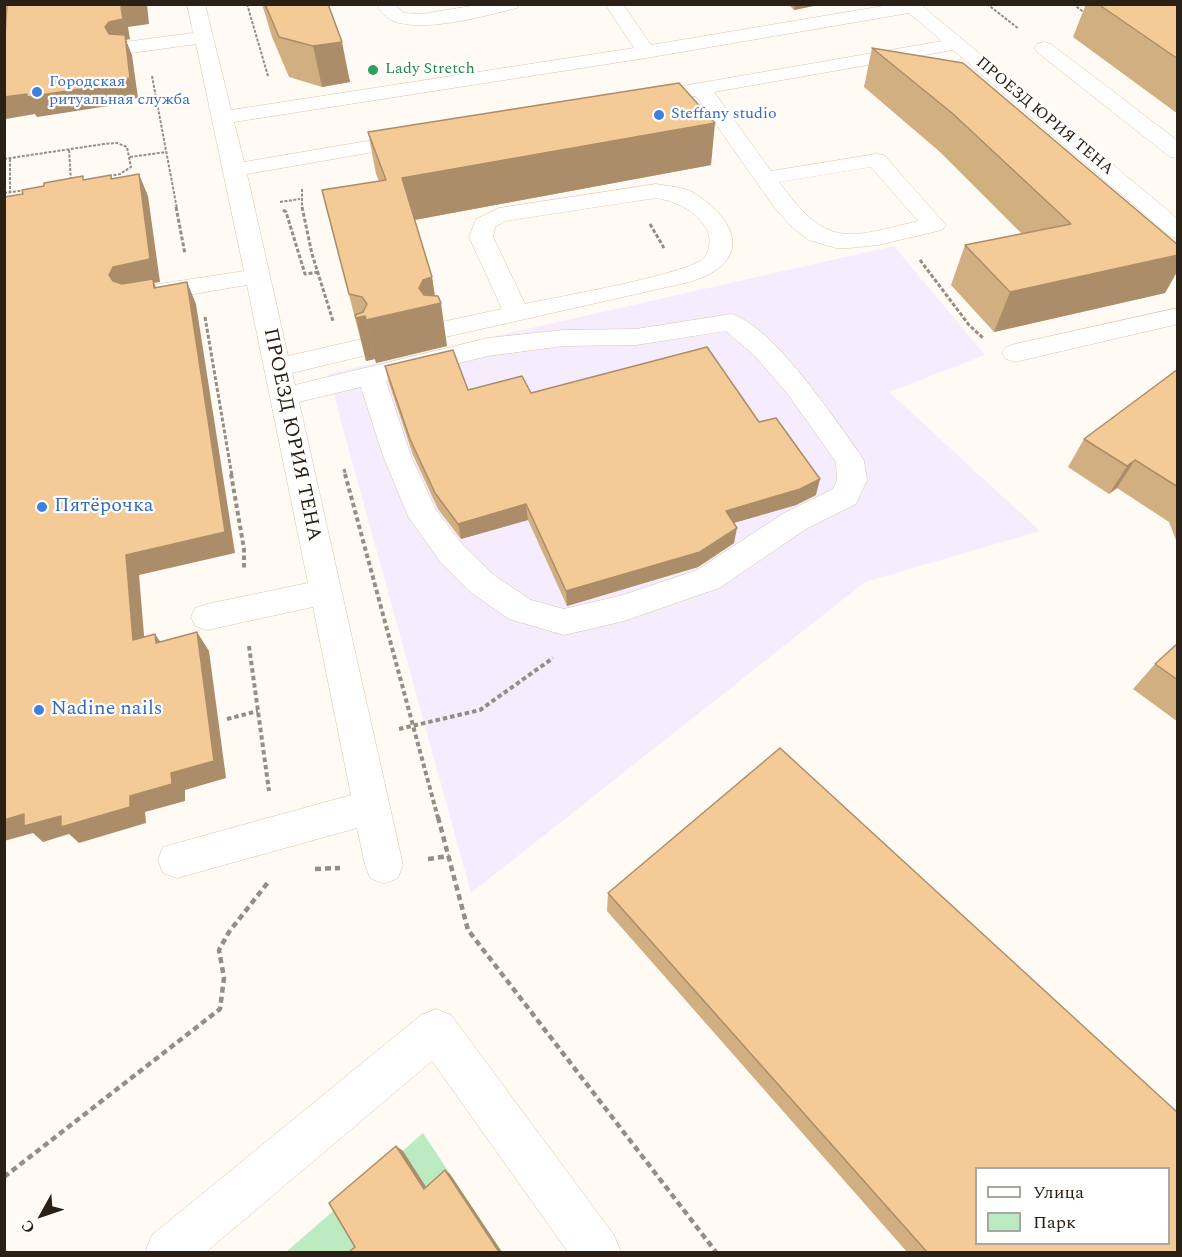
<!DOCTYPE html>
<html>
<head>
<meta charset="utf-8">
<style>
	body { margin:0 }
	#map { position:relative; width:1182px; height:1257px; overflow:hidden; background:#fffaf4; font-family:Spectral,serif }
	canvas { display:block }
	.frame { position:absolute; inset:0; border:6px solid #2a2015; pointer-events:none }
	.legend { position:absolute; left:975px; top:1167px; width:195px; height:78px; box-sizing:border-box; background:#fff; border:2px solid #aaa6a1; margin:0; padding:8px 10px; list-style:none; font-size:18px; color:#2a2015 }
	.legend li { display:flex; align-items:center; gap:12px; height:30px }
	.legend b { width:30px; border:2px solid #aaa6a1 }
	.north { position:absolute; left:12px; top:1185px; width:60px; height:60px; -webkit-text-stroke:4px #fff; paint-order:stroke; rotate:230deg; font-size:16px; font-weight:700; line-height:24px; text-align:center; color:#2a2015 }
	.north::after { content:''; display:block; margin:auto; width:21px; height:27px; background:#2a2015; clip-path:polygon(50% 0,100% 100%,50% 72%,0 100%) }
</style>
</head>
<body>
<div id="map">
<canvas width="1182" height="1257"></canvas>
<div class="frame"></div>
<ul class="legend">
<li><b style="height:8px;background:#fff"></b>Улица</li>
<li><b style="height:16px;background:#bdebc1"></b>Парк</li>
</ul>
<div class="north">С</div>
</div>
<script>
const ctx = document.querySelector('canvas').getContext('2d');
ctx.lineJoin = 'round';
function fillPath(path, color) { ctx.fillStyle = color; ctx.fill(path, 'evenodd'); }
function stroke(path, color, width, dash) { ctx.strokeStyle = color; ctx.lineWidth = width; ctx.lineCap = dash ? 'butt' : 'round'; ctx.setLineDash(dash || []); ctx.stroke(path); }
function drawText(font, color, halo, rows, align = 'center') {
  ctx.font = font + ' Spectral,serif'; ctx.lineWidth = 4.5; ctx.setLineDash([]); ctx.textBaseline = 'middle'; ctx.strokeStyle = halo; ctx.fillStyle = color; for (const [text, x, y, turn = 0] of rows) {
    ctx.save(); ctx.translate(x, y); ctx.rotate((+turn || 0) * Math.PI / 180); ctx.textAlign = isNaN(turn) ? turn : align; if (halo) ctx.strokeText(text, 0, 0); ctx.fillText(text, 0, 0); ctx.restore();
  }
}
const education = new Path2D(`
	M894 246 985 355 889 392 1040 531 865 582 471 893 328 374Z`);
const green = new Path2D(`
	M423 1133 502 1252H286Z`);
const pathFar3 = new Path2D(`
	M247 4 268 76
	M987 4 1019 29
	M1073 4 1086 14
	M152 76 177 209
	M69 150 71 182
	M130 157 166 152
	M4 159 104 144 117 143 127 147 131 167 120 174 109 176
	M10 159V192
	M302 189V209
	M4 193 27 190
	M280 202 300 199`);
const pathFar2 = new Path2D(`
	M176 207 185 254
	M302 207 312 254 333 321
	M283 210 286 212 305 274 319 272
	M650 224 664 248
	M920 260 969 325 983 338
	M205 317 232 476
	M344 469 346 476`);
const pathFar1 = new Path2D(`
	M231 474 244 549V570
	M345 474 438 818
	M249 646 269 791
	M227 719 258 711
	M399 729 480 710 553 658`);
const path = new Path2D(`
	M438 817 468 930 716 1252
	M428 859 449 856
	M315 869 340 868
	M4 1177 220 1009 224 978 219 950 229 932 269 881`);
const minor = new Path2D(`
	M187 4H205L231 110 634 48 605 4H623L651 45 895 4H920L1178 219V238L1170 236 953 50 714 92 771 171 876 154 884 155 946 225 942 230 878 245 849 248H836L809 240 793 228 774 207 696 96 642 105 635 103 632 99 635 95 642 93 942 41 909 13 646 58 234 122 244 162 414 133 421 135 425 139 421 143 414 145 247 174 288 356 362 339 371 342 375 348 371 354 292 373 295 385 488 338 563 330 636 329 731 314C772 325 835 419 860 454L864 461 867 480 856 504 806 529 719 588 624 621 564 635 509 619 473 594 441 563 408 516 383 456 361 387 299 402 403 865 398 878 384 884 370 878 365 865 357 828 177 878 163 873 158 860 163 847 351 795 313 607 207 630 195 626 191 617 195 608 207 604 308 583 247 285 146 302 137 299 134 294 137 289 146 286 244 271 196 44 124 54 117 52 115 48 117 44 124 42 193 33ZM871 167 918 221C845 239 827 248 779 182ZM726 331 754 355 787 393 836 462 837 480 833 489 784 513 697 570 623 595 564 609 531 600 495 576 463 545 436 510 411 456 386 381 488 356 563 346 636 345Z
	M376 4H394L404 13 422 14 483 4H520L517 8C484 16 425 33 393 21 385 18 381 11 376 4Z
	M1044 42 1051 44 1178 141V158L1170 157 1037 52 1035 48 1037 44Z
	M656 184C667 186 683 187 692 192 744 223 750 267 685 283L441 338 432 336 428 330 432 324 502 309 469 237 476 219 499 208ZM656 198C675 201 695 210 706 228 711 235 711 251 704 258 686 275 556 297 525 304L493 237 495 227 505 221Z
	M1178 308V324L1015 362 1006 359 1002 353 1006 347 1015 344Z
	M436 1009 451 1015 614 1235 621 1252H568L432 1061 206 1252H145L152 1235 421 1015Z`);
const wall = new Path2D(`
	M262 4H328L350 82 322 87 289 77 272 37Z
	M788 4H823L794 10Z
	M1086 4H1178V114L1073 37Z
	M872 48 1178 245V270L1165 293 994 332 951 285 965 245 1022 234 940 152 864 87Z
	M368 132 711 165 414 220 432 277 435 296 447 346 376 363 375 359 366 361 322 190 379 181 376 174Z
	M385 366 468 390 531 393 759 422 816 495 796 505 734 523V543L698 567 567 606 528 520 461 539 438 509 413 455 389 383Z
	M1178 369V545L1169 522 1117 488 1109 494 1068 467 1084 439Z
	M1178 643V722L1133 689 1155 664Z
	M608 893 1178 1252H907L607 911Z`);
const shadedWall = new Path2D(`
	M143 4H147L149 24 128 27 130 39 126 40 132 55 138 98 114 102 115 105 37 117 35 114 6 119 4 115V97L106 82 105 27 121 7Z
	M795 4H823L794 10Z
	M342 42 350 82 322 87 313 46Z
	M715 123 711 165 409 221 402 178Z
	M139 174 148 196 160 282 154 283 162 301 119 297 109 275Z
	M1178 255V270L1165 293 994 332 1010 292Z
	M432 277 436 304 441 303 447 346 376 363 366 320 419 288 423 280Z
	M187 282 196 304 235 553 139 575 146 659 133 640 126 555Z
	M365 316 375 359 366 361 356 318Z
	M1135 460 1117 488 1109 494 1127 466Z
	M820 479 816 495 796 505 723 526 726 511Z
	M526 504 528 520 461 539 458 524Z
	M737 528 734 543 698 567 567 606 566 591Z
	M197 632 209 651 226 778 185 790V801L145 812 146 823 79 843 69 834 43 842 33 833 4 841V820L24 814 130 796 171 773Z
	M155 634 168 653 156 643Z
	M396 1146 403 1151 430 1193 424 1189Z
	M445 1170 450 1174 502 1252H499Z`);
const building = new Path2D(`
	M7 4H143L121 7 123 19 109 22 105 27 109 34 125 35 130 78 106 82 107 85 27 97V94L4 97V53Z
	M265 4H328L342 42 313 46 279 37Z
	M1098 4H1178V59Z
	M872 48 963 63 1178 245V255L1010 292 965 245 1071 224 952 113Z
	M679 83 715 123 402 178 432 277 423 280 419 288 424 295 438 296 441 303 366 320 365 316 356 318 355 315 363 312 367 304 362 297 349 294 322 190 386 180 368 132Z
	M139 174 150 259 113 267 109 275 113 281 122 284 153 279 154 288 187 282 225 532 126 555 133 640 155 634 156 643 197 632 214 761 171 773 172 784 130 796V807L61 827V816L24 826V814L4 820V197L23 194 22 190 44 186V183L83 176V180L111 175V179Z
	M707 347 759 422 776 418 820 479 800 489 726 511 737 528 700 552 566 591 526 504 458 524 435 493 410 439 385 366 453 350 468 390 522 376 531 393Z
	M1178 369V487L1135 460 1127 466 1084 439Z
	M1178 643V680L1155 664Z
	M780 748 1178 1113V1252H927L608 893ZM976 1168H1168V1244H976Z
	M396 1146 424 1189 445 1170 499 1252H349L355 1247 329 1203Z`);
const markers = [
	[373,70,6,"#2e9e5b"],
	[37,92,6,"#3f7fe0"],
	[659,115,6,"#3f7fe0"],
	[42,507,6,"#3f7fe0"],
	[39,710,6,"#3f7fe0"]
];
const farLeisurenames = [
	["Lady Stretch",385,70]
];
const farShopnames = [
	["Городская",49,83],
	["ритуальная служба",49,101],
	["Steffany studio",671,115]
];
const farStreetnames = [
	["ПРОЕЗД ЮРИЯ ТЕНА",1044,117,40]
];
const streetNames = [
	["ПРОЕЗД ЮРИЯ ТЕНА",291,435,78]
];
const shopNames = [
	["Пятёрочка",54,507],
	["Nadine nails",51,710]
];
fillPath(education, '#f5ecfd');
fillPath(green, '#bdebc1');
stroke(minor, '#ddc4a6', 1);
stroke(pathFar3, '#958e86', 2, [3, 1.5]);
stroke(pathFar2, '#958e86', 3, [4, 2]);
stroke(pathFar1, '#958e86', 4, [4.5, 3]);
stroke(path, '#958e86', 4.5, [6, 4]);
fillPath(minor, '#fff');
fillPath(wall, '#d2af81');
fillPath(shadedWall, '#ab8e69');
fillPath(building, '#f4cb96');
stroke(building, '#ab8e69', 1.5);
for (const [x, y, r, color] of markers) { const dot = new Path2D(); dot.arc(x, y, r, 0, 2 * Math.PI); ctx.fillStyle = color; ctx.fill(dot); stroke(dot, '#fff', 2); }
drawText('16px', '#27864d', '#fff', farLeisurenames, 'left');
drawText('16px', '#366cbe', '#fff', farShopnames, 'left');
drawText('16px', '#2a2015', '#fff', farStreetnames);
drawText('20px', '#2a2015', '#fff', streetNames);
drawText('20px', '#366cbe', '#fff', shopNames, 'left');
</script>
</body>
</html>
